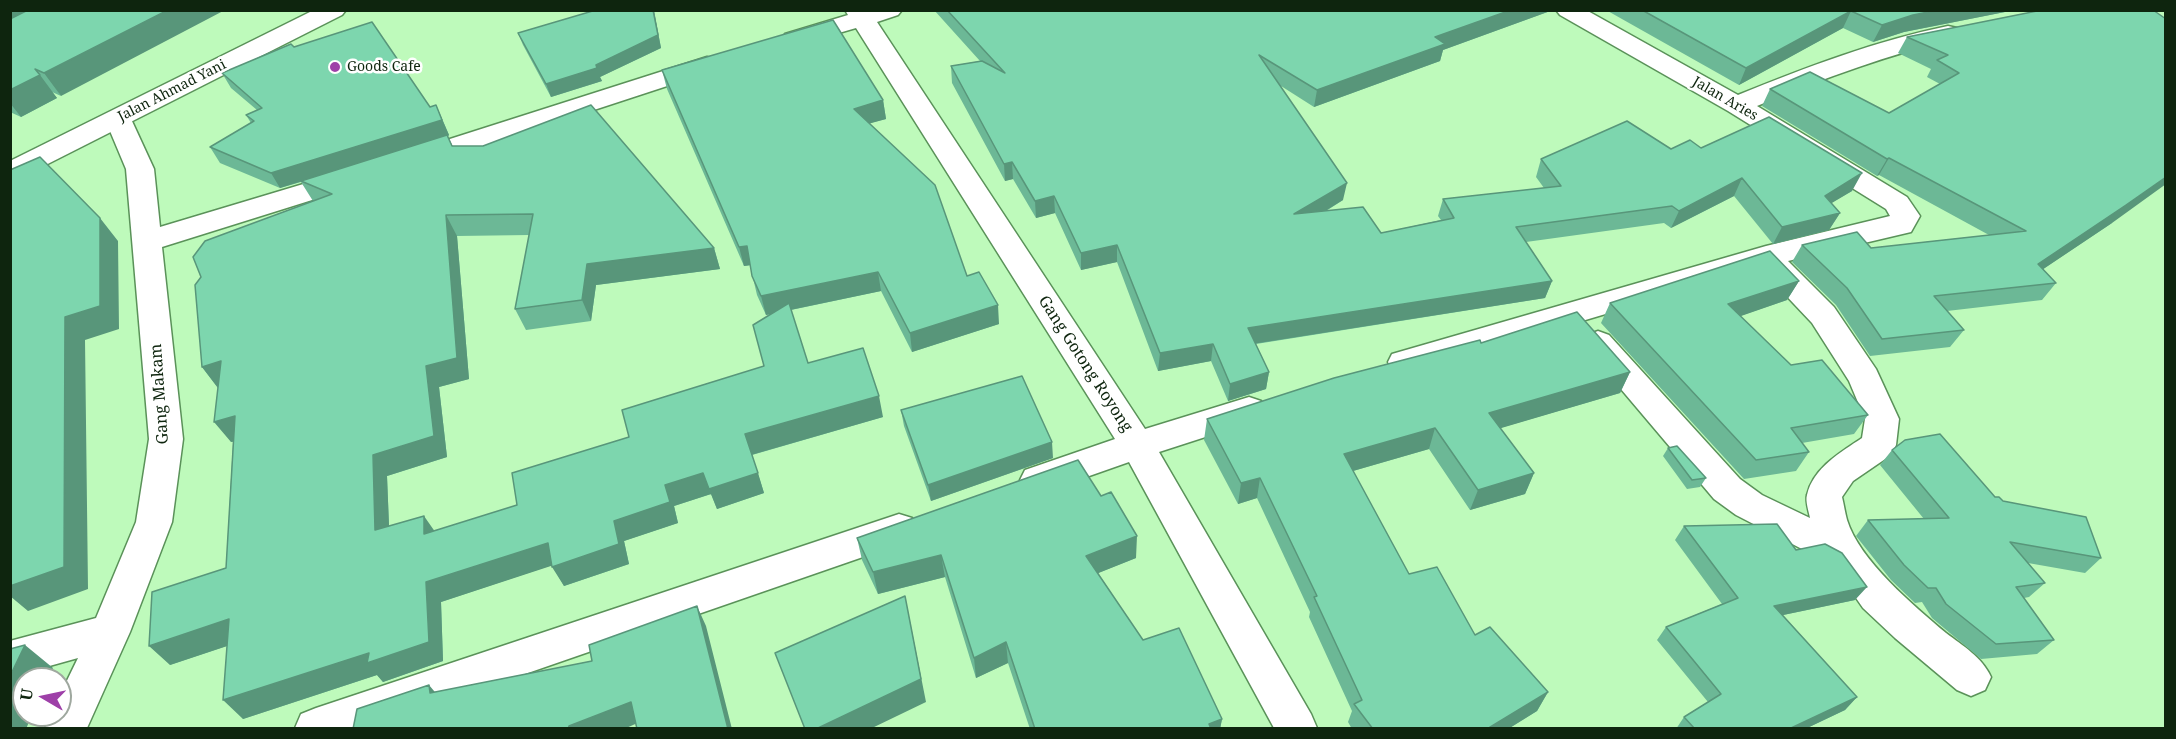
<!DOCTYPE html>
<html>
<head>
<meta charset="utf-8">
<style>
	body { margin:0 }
	#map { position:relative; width:2176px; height:739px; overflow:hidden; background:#befabb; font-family:"Noto Serif",serif }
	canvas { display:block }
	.frame { position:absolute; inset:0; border:12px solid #0e250e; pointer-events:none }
	.north { position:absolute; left:12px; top:667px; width:60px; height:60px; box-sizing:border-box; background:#fff; border:2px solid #9fa89f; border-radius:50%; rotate:279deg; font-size:16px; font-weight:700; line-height:24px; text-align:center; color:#0e250e }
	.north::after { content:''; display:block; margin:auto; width:21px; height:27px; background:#9e40a8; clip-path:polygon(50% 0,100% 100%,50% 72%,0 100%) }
</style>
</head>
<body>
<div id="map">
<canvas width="2176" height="739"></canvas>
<div class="frame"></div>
<div class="north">U</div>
</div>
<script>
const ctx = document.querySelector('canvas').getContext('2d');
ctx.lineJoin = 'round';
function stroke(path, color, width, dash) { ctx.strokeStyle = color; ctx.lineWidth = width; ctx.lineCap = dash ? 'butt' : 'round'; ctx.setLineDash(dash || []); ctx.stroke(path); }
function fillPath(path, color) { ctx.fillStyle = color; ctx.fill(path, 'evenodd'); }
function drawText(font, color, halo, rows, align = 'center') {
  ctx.font = font + ' "Noto Serif",serif'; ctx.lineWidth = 5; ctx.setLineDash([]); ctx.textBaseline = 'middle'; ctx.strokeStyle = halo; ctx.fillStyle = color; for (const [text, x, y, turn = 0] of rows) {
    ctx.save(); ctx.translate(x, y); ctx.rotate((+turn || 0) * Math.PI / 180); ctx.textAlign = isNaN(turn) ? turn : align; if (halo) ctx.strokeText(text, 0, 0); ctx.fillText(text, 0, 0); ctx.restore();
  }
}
const street = new Path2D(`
	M845 10H902L898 15 877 22 1145 429 1249 397 1261 401 1266 410 1261 419 1159 452 1311 714 1317 728H1274L1129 462 1038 494 1025 490 1020 480 1025 470 1115 439 856 28 794 46 785 44 782 39 785 34 848 15Z
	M1556 10H1586L1738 95C1807 67 1875 41 1948 26L1957 28 1960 33 1957 38C1888 55 1823 78 1757 106L1907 197 1920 216 1911 232 1788 261 1834 307 1876 369 1899 419 1896 445 1891 455 1853 481 1842 497C1844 505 1845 513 1847 520 1859 560 1915 607 1946 633 1963 646 1982 657 1991 677L1985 690 1971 696 1957 690 1895 638 1863 608 1833 565 1736 515 1714 499 1582 343 1587 335 1598 331 1609 335 1740 479 1762 495 1810 518C1809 512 1805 501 1807 495 1813 468 1841 452 1862 438L1865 419 1849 381 1812 323 1760 268 1404 374 1392 370 1388 362 1392 354 1766 246 1890 216 1886 209 1728 111 1560 15Z
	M707 57 716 60 720 65 716 70 426 165 416 167 406 165 402 159 406 153Z
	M118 111 127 113 131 119 154 169 160 227 350 170 360 173 364 179 360 185 162 247 183 439 172 522 130 632 87 728H45L51 715H60V695L78 658 10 677V641L96 618 136 522 149 439 126 169 105 119 109 113Z
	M899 514 912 518 918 529 912 540 369 728H295L301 714 316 708Z`);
const highway = new Path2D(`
	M314 10H346L342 15 20 178 10 181V161Z`);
const wall = new Path2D(`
	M10 10 61 96 52 92 57 98 21 117 10 112Z
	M596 10H654L661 48 600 77 602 81 551 97 523 45 518 33Z
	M934 10H1553L1443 50 1440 61 1314 107 1281 86 1343 200 1326 211 1381 233 1441 220 1438 216 1443 199 1544 188 1536 177 1541 159 1671 149 1701 148 1852 191 1831 203 1840 213 1829 230 1773 244 1734 196 1671 228 1664 223 1526 242 1552 281 1545 298 1256 344 1269 372 1266 389 1228 401 1211 361 1158 371 1117 262 1081 270 1055 213 1036 218 1013 179 1005 181 952 83 951 66 980 61Z
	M1606 10H2015L1904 32 1873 42 1843 28 1739 85Z
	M2042 10 2112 223 2043 269 2056 283 2042 300 1947 311 1964 330 1950 347 1870 356 1836 305 1792 262 1802 245 1871 248 1989 235 1879 175 1877 176 1762 106 1770 89 1889 113 1940 84 1927 77 1931 69 1898 53 1907 37Z
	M294 47 430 107 436 105 443 121 449 135 448 136 452 146 714 248 720 269 596 285 591 321 526 330 515 309 529 235 457 236 469 379 439 387 447 457 387 476 389 526 434 531 517 505 629 437 764 366 772 314 766 315 757 295 750 265 744 266 667 89 662 70 883 100 886 119 870 123 967 276 999 324 912 352 881 291 791 310 808 363 883 417 752 455 764 493 717 509 711 494 674 506 678 523 624 541 629 564 564 586 552 565 441 602 443 661 383 682 377 675 243 719 227 646 170 665 226 568 233 442H231L218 388 202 367 313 201 301 182 280 188 220 163 210 147 251 123 246 115 257 110 231 88 222 73Z
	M1799 281 1787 300 1740 316 1791 365 1868 415 1854 434 1802 443 1809 452 1796 471 1744 479 1601 323 1610 303Z
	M1481 343 1630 372 1620 393 1500 428 1534 473 1525 494 1470 510 1429 449 1353 471 1409 574 1475 635 1548 692 1537 711 1508 729H1352L1348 722 1352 711 1309 617 1310 612 1257 498 1238 504 1204 440 1207 419Z
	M901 410 1053 458 931 501 904 426Z
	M1668 448 1706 478 1700 487 1687 489 1663 456Z
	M1892 450 1995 497 2101 558 2085 573 2028 563 2045 583 2029 597 2024 598 2054 640 2037 654 1981 659 1932 618 1922 602 1915 603 1891 580 1856 536 1868 520 1924 519 1880 465Z
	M1684 526 1796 550 1855 600 1783 615 1857 697 1845 710 1805 729H1676L1684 717 1708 702 1657 640 1666 627 1722 604 1675 540Z
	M857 538 1136 558 1098 573 1143 640 1222 719 1220 729H1030L1008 663 976 678 945 577 878 594 862 560Z`);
const shadedWall = new Path2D(`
	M10 10H68L10 25Z
	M168 10H225L61 96 44 73Z
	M653 10H654V12L661 48 600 77 602 81 551 97 546 84 596 65Z
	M1511 10H1553L1443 50 1440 61 1314 107 1317 90 1435 37Z
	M1938 10H2015L1904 32 1873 42 1882 25 1913 15Z
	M1851 11 1843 28 1739 85 1746 68Z
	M40 75 57 98 21 117 10 103V90Z
	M883 100 886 119 857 127 854 109Z
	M436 105 449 135 448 136 457 156 452 146 448 136 280 188 271 173Z
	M1889 158 1879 175 1877 176 1887 159Z
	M1012 162 1013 179 1005 181 1004 164Z
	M1862 173 1852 191 1815 213 1825 196Z
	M2166 177V184L2112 223 2024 282 2038 264Z
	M1742 178 1734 196 1671 228 1679 211Z
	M1347 183 1343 200 1291 232 1294 214Z
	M1054 196 1055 213 1036 218 1035 201Z
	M1840 213 1829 230 1773 244 1782 227Z
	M446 215 457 236 469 379 439 387 447 457 387 476 390 550 375 530 373 455 426 366Z
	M100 218 118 241 119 329 85 340 88 589 28 611 10 596V586L65 317Z
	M1117 245V262L1081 270V253Z
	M747 246 752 265 744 266 739 247Z
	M714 248 720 269 596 285 591 321 582 300 587 264Z
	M878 272 881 291 766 315 761 296Z
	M1552 281 1545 298 1246 345 1248 328Z
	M1799 281 1787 300 1718 324 1728 304Z
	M998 305 999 324 912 352 910 333Z
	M1213 344 1211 361 1158 371 1160 353Z
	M221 361 218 388 202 367Z
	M1269 372 1266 389 1228 401 1230 384Z
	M1630 372 1620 393 1481 434 1489 413Z
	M879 396 883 417 751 455 745 434Z
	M235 416 251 437 231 442 214 422Z
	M1435 428 1429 449 1339 475 1344 454Z
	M1052 442 1053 458 931 501 928 485Z
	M703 473 711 494 674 506 678 523 624 541 629 564 564 586 552 567 614 521 665 485Z
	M758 473 764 493 717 509 709 489Z
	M1534 473 1525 494 1470 510 1478 490Z
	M1260 478 1257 498 1238 504 1241 483Z
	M424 516 438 536 424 534Z
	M1137 536 1136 558 1086 578V556Z
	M548 543 560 563 441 602 443 661 383 682 377 675 243 719 223 700 426 582Z
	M941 555 945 577 878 594 873 572Z
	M1867 587 1855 600 1764 619 1774 606Z
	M905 596 926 702 870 729H816Z
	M697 606 706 626 732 729H728Z
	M229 619 248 639 170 665 149 646Z
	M1006 642 1008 663 976 678 974 658Z
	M25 645 53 668 48 679H24V715H32L26 729H10V676Z
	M429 685 445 704 430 693Z
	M1548 692 1537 711 1508 729H1487Z
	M1857 697 1845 710 1805 729H1789Z
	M631 702 642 721 624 729H568L569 726Z
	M1222 719 1220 729H1208L1209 724Z`);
const building = new Path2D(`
	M28 10H168L44 73 35 69 40 75 10 90V19Z
	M596 10H653L658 35 596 65 597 68 546 84 518 33Z
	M947 10H1511L1435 37 1445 44 1317 90 1259 55 1347 183 1294 214 1363 207 1381 233 1454 218 1443 199 1561 186 1541 159 1627 121 1671 149 1690 140 1701 148 1769 117 1862 173 1825 196 1840 213 1782 227 1742 178 1679 211 1672 206 1516 227 1552 281 1248 328 1269 372 1230 384 1213 344 1160 353 1117 245 1081 253 1054 196 1035 201 1012 162 1004 164 951 66 982 61 1005 73Z
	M1642 10H1938L1913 15 1882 25 1851 11 1746 68Z
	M2042 10H2153L2166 19V177L2126 205 2038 264 2056 283 1934 296 1964 330 1882 339 1847 288 1802 245 1857 232 1871 248 2026 231 1889 158 1887 159 1770 89 1810 72 1889 113 1959 73 1937 60 1948 55 1907 37Z
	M833 20 883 100 854 109 935 185 967 276 979 272 998 305 910 333 878 272 761 296 752 276 747 246 739 247 662 70Z
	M372 22 430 107 436 105 442 120 271 173 210 147 254 121 246 115 262 108 222 73 291 44 294 47Z
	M591 105 714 248 587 264 582 300 515 309 533 214 446 215 457 358 426 366 434 436 373 455 375 530 424 516V534L517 505 512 473 629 437 622 410 764 366 753 325 789 303 808 363 863 348 879 396 745 434 758 473 709 489 703 473 665 485 670 502 614 521 619 544 552 567 548 543 426 582 429 642 367 663 369 653 223 700 229 619 149 646 152 592 226 568 235 416 214 422 221 361 202 367 195 285 201 277 193 257 205 241 332 194 301 181 447 135 452 146H483Z
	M40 157 100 218V306L65 317 64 567 10 586V170Z
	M1770 251 1799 281 1728 304 1791 365 1822 360 1868 415 1791 428 1809 452 1756 460 1610 303Z
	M1577 312 1630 372 1489 413 1534 473 1478 490 1435 428 1344 454 1409 574 1437 567 1475 635 1490 627 1548 692 1487 729H1373L1354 704 1362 700 1314 597 1317 596 1260 478 1241 483 1207 419 1334 378 1480 340 1481 343Z
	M1022 376 1052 442 928 485 901 410Z
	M1940 434 1995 497H1999L2003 501 2086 517 2101 558 2010 542 2045 583 2016 587 2054 640 1996 644 1946 604 1936 588H1928L1904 565 1868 520 1949 518 1892 450 1905 440Z
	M1677 446 1706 478 1692 480 1668 448Z
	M1078 460 1101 496 1111 492 1137 536 1086 556 1143 640 1179 628 1222 719 1209 724 1211 729H1035L1006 642 974 658 941 555 873 572 857 538Z
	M1777 524 1796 550 1825 544 1842 553 1867 587 1774 606 1857 697 1789 729H1695L1684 717 1721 694 1666 627 1738 598 1684 526Z
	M905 596 921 679 816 729H805L775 653Z
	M697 606 728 729H637L631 702 569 726 568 729H353L357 709 429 685 430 693 592 661 589 645Z
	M25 645 10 676V649Z`);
const markers = [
	[335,67,6,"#9e40a8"]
];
const farPoinames = [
	["Goods Cafe",347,67]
];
const farStreetnames = [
	["Jalan Ahmad Yani",172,91,-27],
	["Jalan Aries",1725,99,30]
];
const streetNames = [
	["Gang Gotong Royong",1085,364,57],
	["Gang Makam",160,394,-94]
];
stroke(street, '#5a9259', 3);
stroke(highway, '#5a9259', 3);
fillPath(street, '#fff');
fillPath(highway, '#fff');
fillPath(wall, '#6cb896');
fillPath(shadedWall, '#58967a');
fillPath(building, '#7dd6ae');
stroke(building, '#58967a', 1.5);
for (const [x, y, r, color] of markers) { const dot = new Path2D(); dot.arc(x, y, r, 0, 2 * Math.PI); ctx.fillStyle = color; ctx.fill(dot); stroke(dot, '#fff', 2); }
drawText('14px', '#0e250e', '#fff', farPoinames, 'left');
drawText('14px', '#0e250e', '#fff', farStreetnames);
drawText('16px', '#0e250e', '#fff', streetNames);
</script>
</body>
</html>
